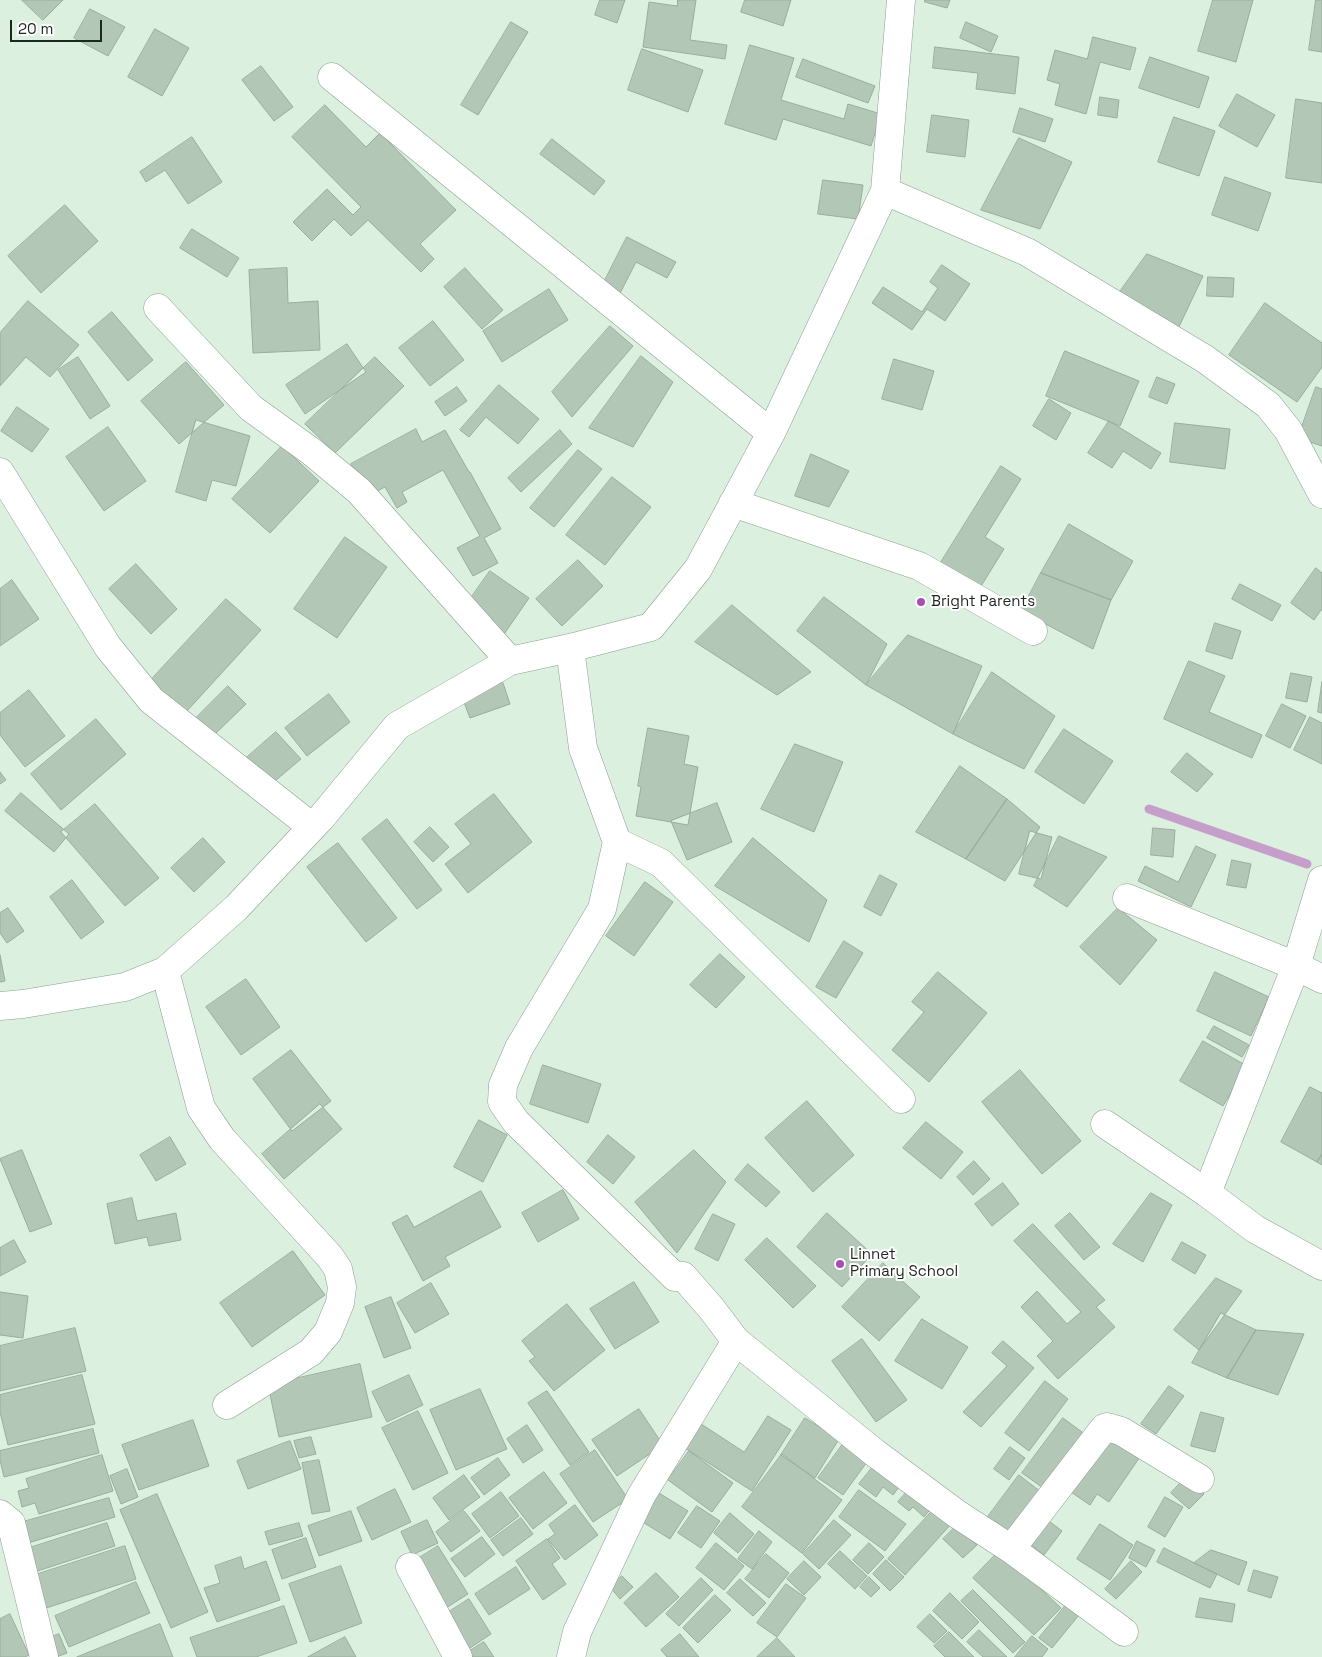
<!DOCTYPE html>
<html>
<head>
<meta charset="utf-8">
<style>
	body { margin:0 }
	#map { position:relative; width:1322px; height:1657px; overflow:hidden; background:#dbf0df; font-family:"Space Grotesk",sans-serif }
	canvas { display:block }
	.scale { position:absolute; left:10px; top:20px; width:92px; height:22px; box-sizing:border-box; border:2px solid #1e2620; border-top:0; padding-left:6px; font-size:15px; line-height:18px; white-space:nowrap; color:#1e2620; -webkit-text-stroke:4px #fff; paint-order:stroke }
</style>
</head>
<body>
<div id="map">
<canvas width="1322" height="1657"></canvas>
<div class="scale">20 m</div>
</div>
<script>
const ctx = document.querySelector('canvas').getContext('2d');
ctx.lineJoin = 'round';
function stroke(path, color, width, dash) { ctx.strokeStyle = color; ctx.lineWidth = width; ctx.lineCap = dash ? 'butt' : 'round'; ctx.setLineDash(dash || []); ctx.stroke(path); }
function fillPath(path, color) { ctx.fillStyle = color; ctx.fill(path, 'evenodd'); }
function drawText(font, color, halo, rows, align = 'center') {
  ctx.font = font + ' "Space Grotesk",sans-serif'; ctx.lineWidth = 4; ctx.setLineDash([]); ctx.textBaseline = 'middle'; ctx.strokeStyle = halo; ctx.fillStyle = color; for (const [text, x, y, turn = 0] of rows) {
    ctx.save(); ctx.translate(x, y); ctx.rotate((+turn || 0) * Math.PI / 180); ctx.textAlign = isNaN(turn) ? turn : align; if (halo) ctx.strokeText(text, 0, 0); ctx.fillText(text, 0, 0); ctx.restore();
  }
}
const stream = new Path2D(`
	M1149 809 1307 864`);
const building = new Path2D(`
	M22 0H63L43 20Z
	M600 0H625L617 23 595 15Z
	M678 0H696L690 40 727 45 725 59 643 47 649 2 677 6Z
	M745 0H791L783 26 741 12Z
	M925 0H950L947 8 925 2Z
	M1213 0H1253L1236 62 1198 51Z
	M1316 0H1322V52L1309 50Z
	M90 9 125 27 108 56 74 38Z
	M511 22 528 32 478 115 461 105Z
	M966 22 998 36 991 52 960 38Z
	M155 29 189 48 162 96 128 77Z
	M1093 37 1136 48 1130 70 1100 62 1086 114 1055 105 1060 84 1047 80 1055 50 1087 59Z
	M750 45 794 58 781 100 844 119 848 104 881 114 871 146 783 119 776 140 725 124Z
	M935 47 1019 57 1015 94 976 89 978 73 933 68Z
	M642 49 703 70 688 112 628 90Z
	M1150 57 1209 77 1199 108 1139 88Z
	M803 59 875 86 868 103 796 77Z
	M261 66 293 107 274 121 242 80Z
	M1237 94 1275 115 1257 147 1219 126Z
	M1100 97 1119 100 1117 118 1098 115Z
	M1296 99 1322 103V183L1286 178Z
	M325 105 366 147 380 133 456 210 420 244 434 259 421 272 368 220 351 236 334 219 312 241 293 222 327 189 353 215 361 207 292 137Z
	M1020 108 1053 119 1045 142 1013 132Z
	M932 115 969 120 965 157 927 152Z
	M1174 117 1215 131 1199 176 1158 162Z
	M192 137 222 182 188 204 165 170 146 182 140 172Z
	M1019 138 1072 162 1040 229 981 210Z
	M552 139 605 181 594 195 540 154Z
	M1225 177 1271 193 1258 231 1212 215Z
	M823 180 863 185 858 219 818 214Z
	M65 205 98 241 41 293 8 256Z
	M192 229 239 258 227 277 180 248Z
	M627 237 676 262 667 278 636 262 614 305 597 296Z
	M1147 254 1203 276 1177 331 1119 293Z
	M942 265 970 284 945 321 927 309 912 330 872 303 883 287 922 312 938 288 930 282Z
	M287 268 288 303 318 301 320 350 253 353 249 270Z
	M465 268 503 310 482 329 444 287Z
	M1208 277 1234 278 1233 297 1207 296Z
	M549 289 568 320 502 362 483 331Z
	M28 301 79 345 50 377 26 357 0 386V333Z
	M1265 303 1322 343V367L1297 402 1229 355Z
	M112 312 153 360 128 381 88 332Z
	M433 321 464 360 430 386 399 348Z
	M610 326 633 346 572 417 552 392Z
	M347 344 366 372 305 414 286 385Z
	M1065 351 1139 381 1120 426 1046 396Z
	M641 356 673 382 633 447 589 428Z
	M78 357 110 406 90 419 58 370Z
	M375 357 404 386 335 453 305 424Z
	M894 359 934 371 922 410 882 399Z
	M186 362 224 405 179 444 141 401Z
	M1157 377 1175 384 1167 404 1149 397Z
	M499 385 539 419 518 444 486 417 469 437 460 430Z
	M457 387 467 401 445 416 435 402Z
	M1316 387 1322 389V446L1298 438Z
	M1049 399 1071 413 1056 440 1033 426Z
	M17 407 49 429 32 452 1 431Z
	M196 420 250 436 236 486 212 480 206 501 176 492Z
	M1109 421 1161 453 1151 469 1123 451 1112 468 1088 453Z
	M1175 423 1230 429 1225 469 1170 462Z
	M108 427 146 481 104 511 66 457Z
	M416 429 422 442 445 430 469 472H470L501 529 484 538 498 563 473 576 457 548 480 536 443 470 402 492 407 502 397 508 385 487 368 496 351 464Z
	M560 430 572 444 521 492 508 478Z
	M282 446 319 481 270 533 232 499Z
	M578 450 602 469 554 527 530 508Z
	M811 454 849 471 829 507 795 496Z
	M1001 466 1021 479 985 537 1004 549 978 591 938 567Z
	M612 477 651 507 605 565 566 535Z
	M1069 524 1133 561 1111 600 1041 573Z
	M345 537 387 567 337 638 294 609Z
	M578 560 603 586 562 626 536 599Z
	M136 564 177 609 151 634 109 589Z
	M1316 568 1322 573V610H1321L1314 620 1291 603Z
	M490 571 529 598 500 640 461 612Z
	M1041 573 1111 600 1093 649 1021 611Z
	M12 580 39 619 0 646V589Z
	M1240 584 1281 605 1272 621 1232 599Z
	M824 597 887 644 866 685 797 631Z
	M226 599 261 630 186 712 150 681Z
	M732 605 811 672 777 695 695 642Z
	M1215 623 1241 631 1232 659 1206 651Z
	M908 635 982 666 953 734 866 685Z
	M1189 661 1225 676 1209 712 1262 735 1252 758 1164 719Z
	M992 672 1055 716 1024 769 953 734Z
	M1291 673 1312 677 1307 702 1286 698Z
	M1322 682V713L1318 712Z
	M503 683 510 704 470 718 462 697Z
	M228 686 246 704 214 735 196 718Z
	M29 690 65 736 25 767 0 735V713Z
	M329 694 350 722 307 756 285 728Z
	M1282 704 1306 716 1290 748 1266 736Z
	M1310 717 1322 723V764L1294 750Z
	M96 719 126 754 61 810 31 774Z
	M648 728 689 736 684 764 698 767 688 825 636 816 641 787 638 786Z
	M1064 729 1113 761 1084 804 1035 772Z
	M276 732 301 759 269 786 245 759Z
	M795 744 843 762 814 832 761 809Z
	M1187 753 1213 774 1197 792 1171 772Z
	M960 766 1007 799 966 859 916 832Z
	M0 772 6 780 0 784Z
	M21 793 69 834 54 852 5 811Z
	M494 794 532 842 468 893 445 864 471 844 455 824Z
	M1007 799 1040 827 1005 881 966 859Z
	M717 803 732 842 687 860 671 821Z
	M95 804 159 878 125 906 61 832Z
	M387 819 442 890 417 909 362 839Z
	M430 827 449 847 433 862 414 842Z
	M1153 828 1175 830 1173 857 1151 855Z
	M1030 831 1052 837 1041 879 1019 874Z
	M1059 836 1107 857 1067 907 1034 886Z
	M203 838 225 862 194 892 171 868Z
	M753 838 827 900 809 942 715 886Z
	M338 843 397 918 366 942 307 867Z
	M1196 846 1216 855 1191 907 1138 881 1145 866 1178 882Z
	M1232 860 1251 864 1246 888 1227 885Z
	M880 875 897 884 881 916 864 907Z
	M72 880 104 922 81 939 50 897Z
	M645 882 673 902 634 956 606 936Z
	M8 908 24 931 7 943 0 933V913Z
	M1118 908 1157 940 1120 985 1080 947Z
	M844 941 863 953 836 998 816 987Z
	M720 954 745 977 716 1008 690 985Z
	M0 955 5 981 0 982Z
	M938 972 987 1013 929 1082 892 1050 924 1012 912 1002Z
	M1215 972 1269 997 1251 1036 1197 1011Z
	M246 979 280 1027 241 1055 206 1007Z
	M1214 1026 1249 1045 1242 1057 1207 1038Z
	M1203 1041 1247 1066 1223 1106 1180 1081Z
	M291 1050 331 1101 292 1131 253 1079Z
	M543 1065 601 1084 588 1123 530 1104Z
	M1020 1070 1081 1141 1042 1174 982 1102Z
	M1310 1087 1322 1093V1154L1317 1162 1281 1142Z
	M807 1101 854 1155 813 1192 765 1138Z
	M320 1104 342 1129 284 1179 262 1154Z
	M479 1120 507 1135 483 1182 454 1167Z
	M926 1122 963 1152 941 1179 903 1148Z
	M608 1135 635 1157 613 1184 587 1162Z
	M170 1137 186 1164 156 1181 140 1155Z
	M22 1150 52 1224 30 1232 0 1159Z
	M694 1150 726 1182 677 1253 635 1202Z
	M1322 1154V1165L1317 1162Z
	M974 1161 990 1179 973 1195 957 1177Z
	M748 1164 780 1192 766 1207 735 1180Z
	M1003 1183 1019 1204 992 1226 975 1204Z
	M563 1190 579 1219 538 1242 522 1213Z
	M481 1191 501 1227 445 1257 450 1266 423 1281 392 1223 407 1215 414 1227Z
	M1151 1193 1172 1205 1143 1262 1113 1244Z
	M132 1198 137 1221 176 1213 181 1240 149 1246 147 1237 115 1244 107 1204Z
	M827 1213 872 1254 842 1287 797 1247Z
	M1070 1213 1100 1247 1084 1260 1055 1226Z
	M713 1214 735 1224 718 1261 695 1249Z
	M1033 1224 1105 1300 1096 1307 1115 1327 1058 1379 1037 1356 1053 1341 1021 1307 1037 1291 1067 1324 1081 1312 1014 1241Z
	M767 1238 816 1286 793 1308 745 1260Z
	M14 1240 26 1262 0 1276V1248Z
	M1182 1242 1206 1255 1195 1274 1172 1260Z
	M293 1251 325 1295 252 1347 220 1303Z
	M883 1263 920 1297 879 1341 842 1307Z
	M1216 1278 1242 1291 1199 1350 1174 1330Z
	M634 1282 659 1322 615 1349 590 1309Z
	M431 1283 449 1314 415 1333 397 1303Z
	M0 1292 28 1296 23 1338 0 1335Z
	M391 1297 411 1348 384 1358 365 1307Z
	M567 1304 605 1350 554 1391 529 1361 535 1357 522 1341Z
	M1221 1313 1256 1330 1227 1378 1192 1363Z
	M922 1319 968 1347 942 1389 895 1361Z
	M75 1328 86 1371 0 1391V1346Z
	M1256 1330 1304 1334 1278 1395 1227 1378Z
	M862 1339 907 1400 876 1422 832 1361Z
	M1003 1341 1034 1368 981 1427 963 1412 1007 1366 992 1353Z
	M360 1364 372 1417 279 1437 268 1385Z
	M82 1375 95 1424 8 1445 0 1412V1395Z
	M409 1375 423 1405 387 1422 372 1392Z
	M1045 1381 1068 1399 1029 1451 1005 1433Z
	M1169 1386 1184 1396 1156 1434 1141 1424Z
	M480 1389 507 1449 456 1470 430 1410Z
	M547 1391 589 1452 570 1465 528 1403Z
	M639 1409 663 1445 617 1476 592 1440Z
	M418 1411 448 1473 413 1490 382 1428Z
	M1201 1412 1224 1418 1215 1452 1191 1446Z
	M768 1416 791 1430 752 1491 682 1446 698 1422 744 1452Z
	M805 1418 839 1439 815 1478 781 1455Z
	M1063 1418 1086 1435 1046 1490 1022 1473Z
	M193 1420 209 1466 139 1490 122 1445Z
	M527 1425 543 1450 523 1463 507 1439Z
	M93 1429 99 1453 4 1477 0 1460V1451Z
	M1107 1433 1142 1454 1109 1502 1097 1494 1090 1505 1068 1490Z
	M311 1437 316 1454 299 1458 294 1441Z
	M290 1441 301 1469 248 1489 237 1461Z
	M843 1444 867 1462 843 1495 818 1478Z
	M1010 1447 1025 1458 1009 1480 994 1469Z
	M595 1450 628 1499 593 1522 560 1474Z
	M689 1451 733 1483 712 1512 668 1480Z
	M782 1454 842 1500 802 1553 742 1507Z
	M102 1455 113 1491 39 1514 35 1503 22 1507 18 1491 29 1488 26 1479Z
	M498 1458 510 1475 484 1495 471 1478Z
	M319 1460 330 1511 312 1514 302 1463Z
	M876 1463 902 1483 893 1495 883 1487 876 1497 859 1484Z
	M127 1469 138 1497 121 1504 110 1476Z
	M544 1472 567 1503 533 1529 509 1498Z
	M464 1475 480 1497 449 1520 433 1498Z
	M1019 1475 1041 1492 1007 1539 984 1522Z
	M1186 1477 1204 1494 1189 1509 1171 1493Z
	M911 1487 933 1506 924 1517 913 1507 909 1511 898 1502Z
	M395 1489 411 1522 372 1540 357 1508Z
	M859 1490 906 1524 885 1551 839 1517Z
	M501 1492 519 1516 490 1538 472 1514Z
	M659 1493 688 1511 670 1539 641 1521Z
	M157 1494 208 1612 171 1628 120 1510Z
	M1165 1497 1183 1507 1165 1537 1148 1527Z
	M109 1498 115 1517 18 1546 12 1525Z
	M575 1505 598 1535 565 1560 548 1539 555 1534 549 1525Z
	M697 1506 720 1521 701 1548 678 1533Z
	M935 1508 952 1523 905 1575 888 1559Z
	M351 1511 362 1541 319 1556 308 1526Z
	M464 1511 480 1531 451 1552 436 1532Z
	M730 1513 754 1534 738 1553 714 1533Z
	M521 1518 533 1534 503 1556 491 1540Z
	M1045 1518 1062 1531 1044 1555 1026 1541Z
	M427 1520 438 1543 412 1555 401 1532Z
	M834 1520 851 1535 819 1569 803 1554Z
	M107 1523 115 1546 28 1574 20 1551Z
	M299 1523 303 1536 269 1545 265 1532Z
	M1100 1524 1133 1545 1110 1580 1077 1559Z
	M956 1526 977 1545 963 1558 943 1539Z
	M759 1531 772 1542 752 1569 738 1559Z
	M482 1537 495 1554 465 1577 451 1559Z
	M306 1538 316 1567 282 1579 272 1550Z
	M547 1539 560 1558 552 1564 566 1584 543 1600 516 1561Z
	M1137 1541 1155 1550 1146 1567 1129 1558Z
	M716 1543 744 1566 724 1590 696 1568Z
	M869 1543 884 1557 868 1574 853 1560Z
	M125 1546 136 1579 43 1609 32 1576Z
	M438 1546 468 1594 446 1608 416 1560Z
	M1164 1548 1217 1574 1210 1588 1157 1562Z
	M1000 1550 1061 1608 1034 1635 973 1578Z
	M1211 1550 1247 1562 1239 1585 1194 1563Z
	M840 1551 867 1576 855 1589 828 1564Z
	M766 1554 789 1573 769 1598 745 1579Z
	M241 1557 244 1569 266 1561 280 1600 217 1622 204 1588 220 1583 215 1566Z
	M886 1560 904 1577 890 1591 873 1574Z
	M804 1561 821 1577 804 1595 787 1579Z
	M1131 1561 1142 1572 1116 1599 1105 1589Z
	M341 1566 362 1623 310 1642 289 1584Z
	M516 1567 530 1589 489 1615 475 1594Z
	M1254 1570 1278 1577 1271 1598 1248 1591Z
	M656 1573 679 1597 646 1627 624 1603Z
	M622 1576 633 1587 620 1599 610 1587Z
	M869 1577 880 1588 871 1597 860 1587Z
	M701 1578 713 1590 679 1626 666 1614Z
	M740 1579 766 1603 753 1616 727 1593Z
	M136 1582 150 1613 69 1647 55 1616Z
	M786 1584 806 1598 777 1637 757 1623Z
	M973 1590 1025 1642 1013 1653 961 1601Z
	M950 1593 979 1622 962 1639 933 1611Z
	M715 1595 731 1610 698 1643 683 1628Z
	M1200 1598 1235 1604 1232 1622 1196 1617Z
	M469 1599 491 1634 467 1650 444 1615Z
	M1066 1605 1079 1615 1052 1648 1039 1638Z
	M284 1606 297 1643 256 1657H197L190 1638Z
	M10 1614 29 1655 25 1657H0V1619Z
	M930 1614 947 1631 934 1643 917 1627Z
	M160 1624 173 1657H77Z
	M979 1630 1007 1657H983L967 1642Z
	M949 1632 974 1657H945L934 1646Z
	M59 1634 67 1653 56 1657 45 1640Z
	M680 1634 699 1657H667L661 1650Z
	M1032 1636 1048 1649 1042 1657H1015Z
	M345 1637 356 1657H308Z
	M777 1638 795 1657H757Z
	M484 1642 494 1657H467L465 1654Z`);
const street = new Path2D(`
	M332 77 771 433
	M885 191 901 0
	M158 308 251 408 312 452 359 491 510 661
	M0 472 108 647 151 700 312 827
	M733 503 919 566 1033 631
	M570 648 583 748 617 842 602 909 519 1048 503 1085 502 1102 516 1122 675 1277 683 1276 711 1308 736 1341 875 1453 957 1514 1011 1549 1124 1632
	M617 842 661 863 901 1099
	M1127 898 1296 966 1322 979
	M165 971 201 1108 222 1139 330 1257 338 1269 342 1287 340 1303 328 1332 311 1352 227 1405
	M0 1006 23 1004 125 987 165 971 236 908 321 818 397 726 510 661 570 648 651 627 698 569 771 433 885 191 1027 252 1205 359 1268 405 1288 430 1322 494
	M1105 1124 1207 1193 1255 1229 1322 1266
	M1207 1193 1296 966 1322 880
	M0 1514 11 1523 44 1657
	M1011 1549 1104 1428 1107 1427 1121 1431 1200 1479
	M410 1567 458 1657
	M571 1657 577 1632 641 1496 736 1341`);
const markers = [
	[921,602,5,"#aa4db7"],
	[840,1264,5,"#aa4db7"]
];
const poiNames = [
	["Bright Parents",931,602],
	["Linnet",850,1255],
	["Primary School",850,1272]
];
stroke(stream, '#c59ec9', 9);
fillPath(building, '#b2c7b6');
stroke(building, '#99ad9d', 1);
stroke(street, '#8ca090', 29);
stroke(street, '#fff', 28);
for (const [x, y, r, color] of markers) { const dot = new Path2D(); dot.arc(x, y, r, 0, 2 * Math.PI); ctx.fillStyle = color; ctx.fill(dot); stroke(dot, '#fff', 2); }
drawText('15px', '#1e2620', '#fff', poiNames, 'left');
</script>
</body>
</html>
